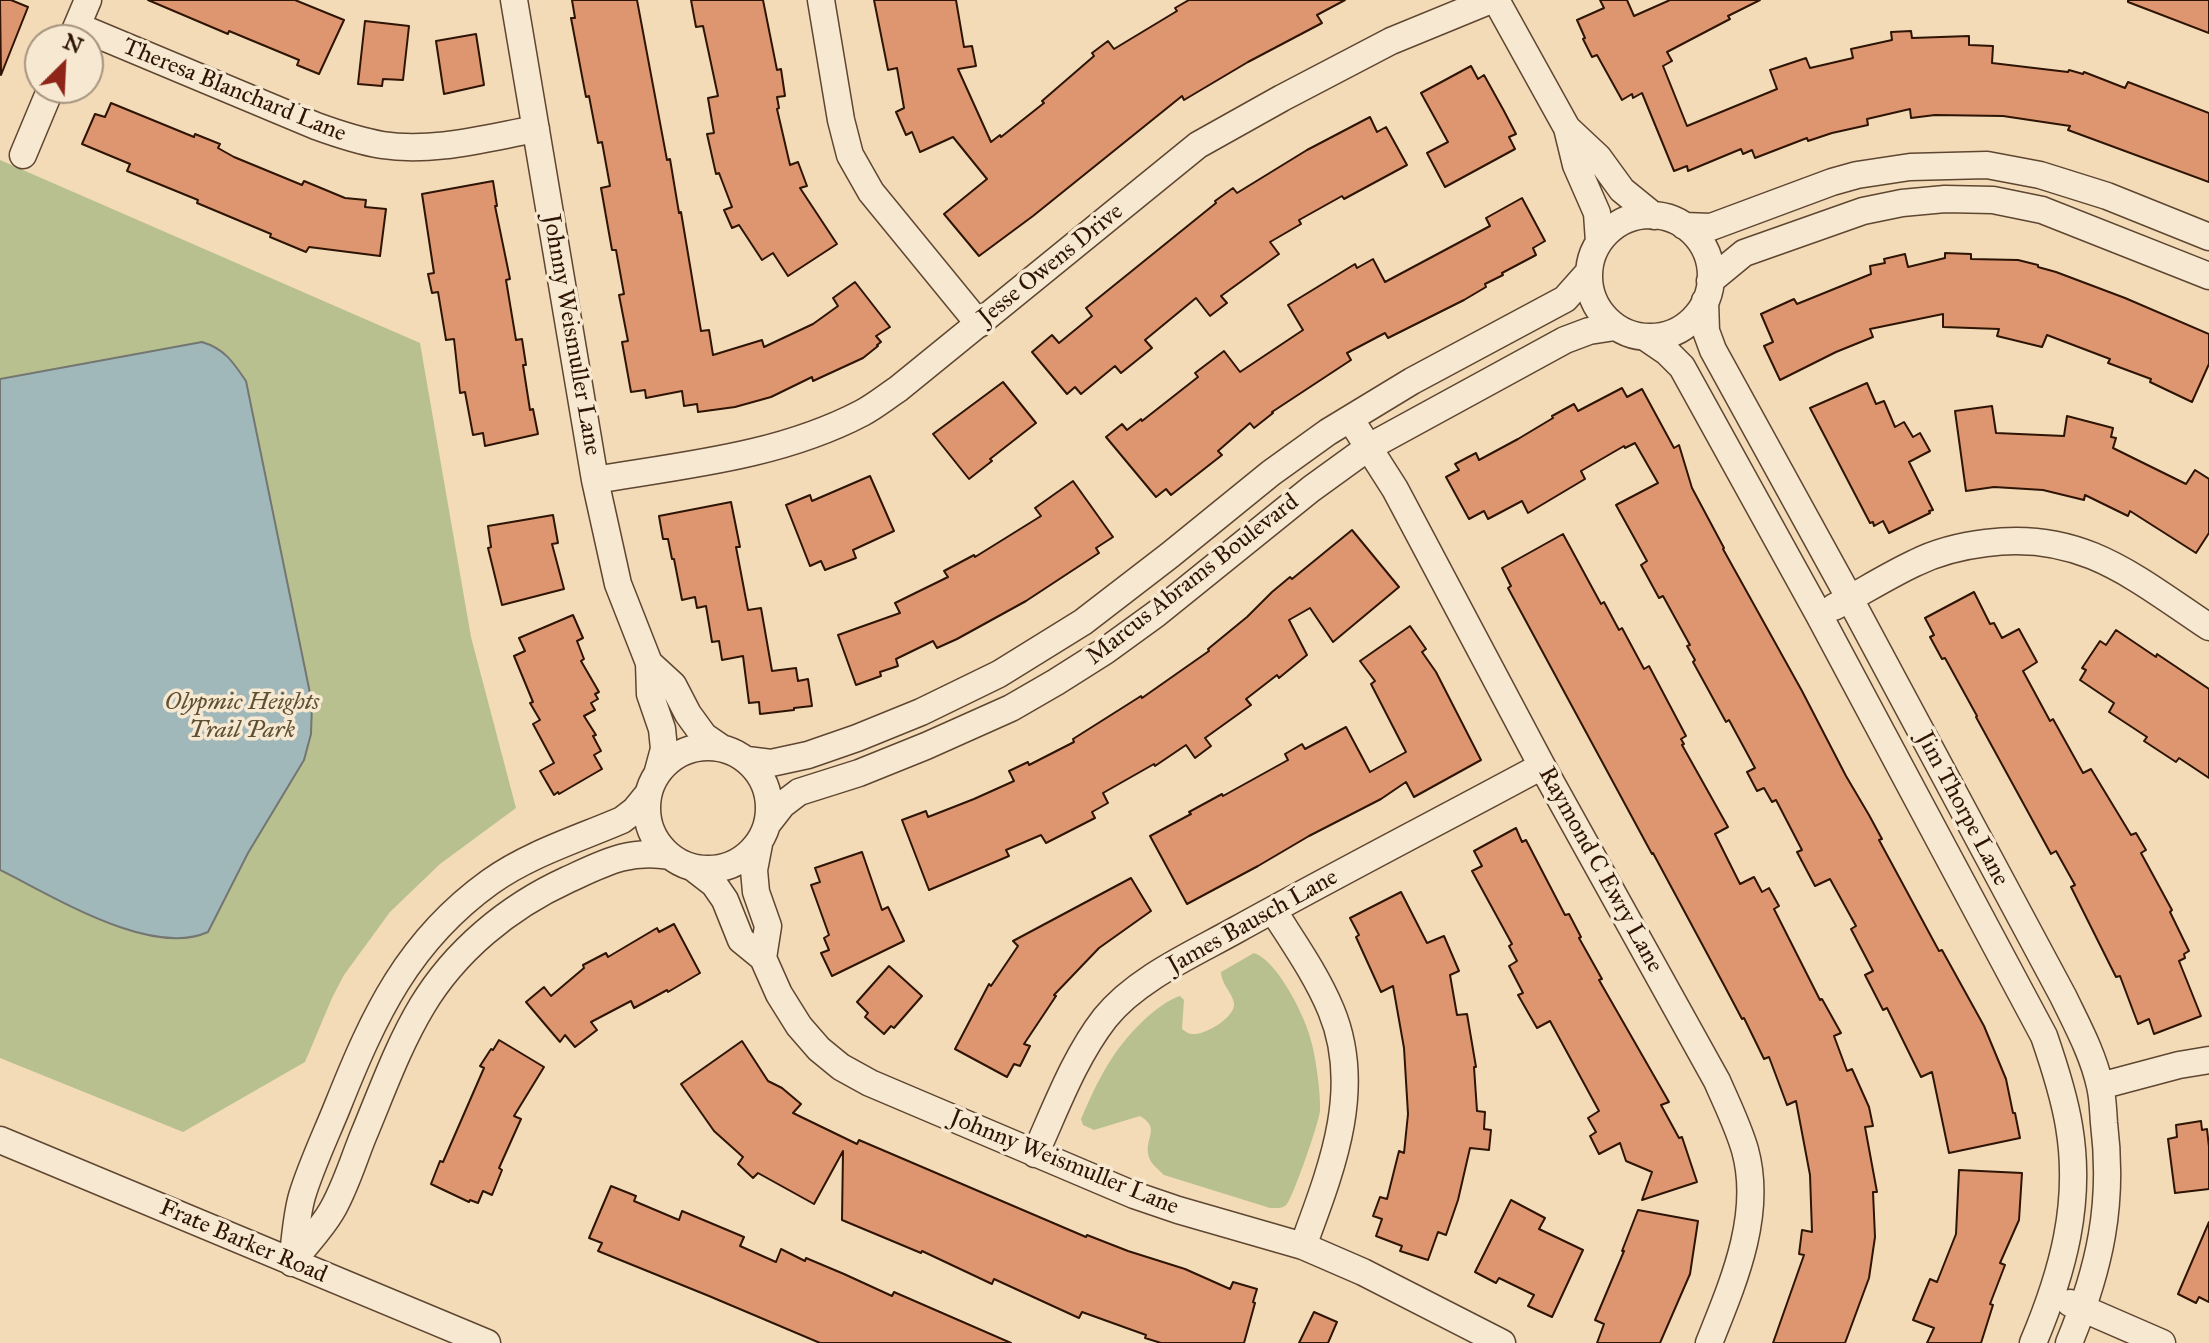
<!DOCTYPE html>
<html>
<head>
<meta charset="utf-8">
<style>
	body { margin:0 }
	#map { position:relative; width:2209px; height:1343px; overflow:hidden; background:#f3dbb8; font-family:"IM FELL Great Primer",serif }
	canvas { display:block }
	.north { position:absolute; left:24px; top:24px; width:80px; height:80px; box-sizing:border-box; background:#f7e8d1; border:2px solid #a6937f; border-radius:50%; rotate:24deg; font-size:22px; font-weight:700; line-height:32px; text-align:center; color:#2d1404 }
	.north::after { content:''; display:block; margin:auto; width:28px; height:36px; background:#8f2418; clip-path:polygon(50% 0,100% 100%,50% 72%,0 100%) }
</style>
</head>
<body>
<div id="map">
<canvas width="2209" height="1343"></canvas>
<div class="north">N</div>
</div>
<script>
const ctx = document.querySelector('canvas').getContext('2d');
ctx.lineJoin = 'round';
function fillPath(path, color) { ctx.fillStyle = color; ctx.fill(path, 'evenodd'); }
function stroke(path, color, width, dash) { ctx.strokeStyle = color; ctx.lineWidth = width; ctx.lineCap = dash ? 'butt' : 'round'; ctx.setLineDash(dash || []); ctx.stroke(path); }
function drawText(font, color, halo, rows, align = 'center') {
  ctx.font = font + ' "IM FELL Great Primer",serif'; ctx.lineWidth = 7; ctx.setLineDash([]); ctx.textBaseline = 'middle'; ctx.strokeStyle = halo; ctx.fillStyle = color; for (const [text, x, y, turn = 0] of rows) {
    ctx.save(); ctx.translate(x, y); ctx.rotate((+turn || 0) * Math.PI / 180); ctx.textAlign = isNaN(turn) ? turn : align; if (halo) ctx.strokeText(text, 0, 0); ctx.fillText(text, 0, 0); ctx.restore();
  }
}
const green = new Path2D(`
	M0 160 420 343 471 637 516 808 440 864 390 912 344 975 332 998 305 1062 183 1132 0 1058Z
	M1254 953C1278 961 1307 1019 1312 1044 1316 1060 1321 1095 1320 1111 1319 1122 1294 1195 1287 1204 1283 1209 1276 1208 1270 1208L1164 1175C1157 1168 1149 1163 1148 1153 1146 1136 1160 1128 1140 1116L1094 1130 1083 1125 1081 1119C1098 1080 1112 1050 1144 1020 1154 1011 1167 1000 1180 996L1184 1000 1182 1029C1188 1033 1188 1034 1194 1034 1205 1035 1236 1017 1234 1003 1232 992 1221 984 1221 972Z`);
const water = new Path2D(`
	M202 342C225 349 233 362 246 381L312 703 311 734 304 760 248 853 208 932C151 958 53 896 0 870V379Z`);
const building = new Path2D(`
	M0 0H11L28 7 1 75Z
	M148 0H295L344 20 319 74 297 65 299 60 229 31 228 34Z
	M572 0H637L667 160 670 159 679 213 681 212 701 331 709 330 713 355 762 340 764 347 813 324 838 306 833 298 855 282 890 327 876 336 881 342 877 345 878 346 863 358 813 381 812 377 771 397 735 407 698 412 697 404 684 406 682 391 646 398 645 390 631 392 622 342 628 341 619 295 624 294 616 250H612L601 188 610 186 602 142 598 143 589 96 586 97 571 18H575Z
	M691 0H763L777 70 781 69 785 96 777 97 779 108 777 109 790 165 798 162 807 186 800 188 837 244 788 276 773 253 762 260 739 225 732 228 724 210 732 207 719 173 716 174 707 134 714 133 708 98 718 96 703 26 696 27Z
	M874 0H956L964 47 972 46 976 66 958 69 991 142 1000 135 1001 137 1044 103 1042 101 1094 56 1092 53 1108 41 1114 49 1177 11 1175 8 1189 0H1345L1317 15 1322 23 1248 62 1184 100 1182 96 1033 216 979 256 944 214 987 179 953 137 920 152 912 132 906 135 896 112 904 108 897 68 888 70Z
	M1600 0H1627L1634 16 1670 0H1760L1728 16 1730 19 1667 52 1672 61 1663 66 1687 126 1777 89 1770 70 1806 58 1810 68 1853 58 1851 49 1892 40 1891 32 1911 31 1912 38 1969 36V45L1993 46 1992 63 2068 72 2069 70 2083 74 2084 72 2125 88 2128 82 2209 113V182L2068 130 2070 126 2003 116 1935 115 1911 118 1910 109 1867 119 1868 125 1832 133 1808 141 1807 138 1755 158 1752 150 1743 154 1741 149 1688 171 1687 166 1674 171 1642 93 1633 98 1632 94 1622 100 1597 55 1592 57 1583 39 1585 38 1577 20 1604 8Z
	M2128 0H2209V33L2128 2Z
	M365 21 409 26 403 80 383 79 382 86 358 84Z
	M476 34 484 85 444 94 436 41Z
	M1471 66 1478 79 1484 75 1504 111 1516 134 1509 137 1515 149 1445 187 1427 153 1448 142 1421 93Z
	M111 103 194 137 195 134 220 144 218 148 234 157 302 185 304 181 345 198 366 200 365 207 386 209 380 256 309 247 306 252 270 237 271 234 197 203 198 200 127 171 130 164 82 144 95 114 105 117Z
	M1370 117 1377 132 1386 127 1407 165 1344 199 1342 196 1299 220 1301 224 1270 242 1279 254 1221 296 1227 303 1210 316 1196 298 1145 340 1152 348 1121 373 1115 366 1081 394 1075 387 1067 394 1032 352 1052 335 1059 343 1092 316 1086 308 1216 203 1215 201 1233 188 1237 193 1307 150Z
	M493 181 497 206H495L510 279 506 280 516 340 522 339 526 365H523L530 410 533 409 538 434 485 446 483 433 473 435 465 392 460 393 454 339 446 340 438 292 432 293 428 274 434 273 422 194Z
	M1522 198 1545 241 1533 248 1536 255 1502 273 1503 275 1485 284 1486 287 1464 300 1388 338 1385 333 1347 353 1351 360 1272 412 1273 413 1254 428 1250 423 1218 451 1222 455 1171 495 1166 489 1156 497 1106 437 1122 424 1127 430 1141 419 1142 421 1198 377 1195 373 1224 351 1240 372 1303 330 1288 305 1355 264 1357 268 1373 259 1385 282 1490 226 1486 218Z
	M1945 253 1971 254V259L2018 260 2038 265V267L2056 272 2125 298 2209 334V364L2192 402 2150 382 2151 379 2108 363 2110 359 2047 335 2042 347 1997 336 1999 329 1943 327V314L1870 329 1873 337 1836 352 1780 380 1764 346 1773 342 1761 314 1794 299 1797 304 1871 274 1870 266 1885 263 1884 259 1905 254 1908 267 1945 258Z
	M1003 382 1036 423 990 459 992 461 969 479 933 434Z
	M1867 383 1876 404 1884 401 1895 427 1904 422 1913 437 1920 433 1930 451 1909 462 1933 510 1929 511 1930 513 1889 533 1883 521 1874 526 1873 522 1870 523 1810 408Z
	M1622 388 1627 397 1642 389 1674 448 1679 445 1692 488 1724 548 1723 549 1802 691 1846 776 1869 815 1882 839 1879 840 1939 951 1942 950 1984 1026 2006 1079 2013 1113H2015L2020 1138 1949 1153 1932 1072 1921 1077 1887 1008 1883 1010 1865 975 1873 971 1851 929 1856 926 1830 879 1815 886 1797 852 1802 850 1776 800 1772 802 1764 788 1757 791 1747 772 1755 768 1729 720 1726 722 1693 662 1695 660 1687 646 1690 645 1663 596 1659 598 1641 565 1647 561 1616 505 1658 483 1635 443 1625 448 1624 446 1581 471 1585 479 1528 513 1522 501 1488 519 1484 511 1469 519 1446 477 1459 470 1455 464 1476 453 1479 460 1518 439 1553 418 1552 416 1574 404 1578 411Z
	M1992 406 1996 433 2064 436 2067 416 2113 428 2111 437 2116 438 2113 448 2186 484 2195 470 2209 479V533L2196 553 2130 511 2128 516 2085 495 2084 500 2043 490 1994 487 1966 491 1955 411Z
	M870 476 894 531 853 550 856 558 825 570 821 561 810 566 786 505 810 495 812 501Z
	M1073 481 1113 537 1096 548 1099 553 1026 601 957 639 937 648 933 641 896 659 898 666 880 672 881 676 856 685 838 635 900 613 895 603 948 577 944 571 974 555 975 557 1041 516 1035 508Z
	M731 502 740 547H736L748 610 761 608 772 671 796 668 798 681 808 679 812 706 794 708V710L760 714 759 702 749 703 743 656 722 660 719 641 712 642 706 606 697 608 695 597 682 600 674 559H672L668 539H663L659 516Z
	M553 515 558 543 552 544 564 589 502 605 488 548 491 547 488 526Z
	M1352 530 1399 587 1333 642 1310 608 1289 620 1307 655 1279 678 1277 675 1246 699 1251 705 1205 738 1211 746 1195 758 1186 745 1155 766 1154 764 1103 793 1108 803 1092 812 1095 818 1046 843 1041 835 1006 850 1009 856 929 890 902 820 926 811 928 817 974 799 1014 781 1009 771 1028 762 1029 765 1074 742 1073 739 1141 696 1142 698 1209 651 1208 649 1247 617 1272 592 1290 577 1292 579Z
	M1563 534 1601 604 1604 602 1619 630 1622 628 1644 669 1649 666 1686 736 1681 739 1684 744 1682 745 1728 827 1715 834 1740 884 1754 877 1762 892 1769 888 1779 906 1774 909 1820 1000 1822 999 1841 1033 1834 1036 1847 1071 1852 1069 1869 1107 1873 1126 1865 1127 1877 1192H1873L1875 1237 1869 1278 1845 1343H1773L1804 1255 1799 1254 1802 1230 1812 1232 1810 1175 1796 1101 1787 1105 1769 1057 1764 1059 1744 1018 1742 1019 1724 985 1653 853 1652 854 1508 588 1511 586 1502 568Z
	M1974 592 1990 624 1994 623 2002 638 2019 629 2037 662 2023 671 2050 721 2053 719 2083 773 2091 769 2131 835 2136 833 2146 850 2141 853 2172 910 2170 912 2189 951 2184 954 2185 958 2179 961 2201 1016 2154 1034 2149 1019 2138 1024 2120 976 2116 977 2071 887 2075 885 2056 851 2051 854 1976 717 1977 716 1945 658 1942 659 1930 637 1934 635 1925 618Z
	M573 615 583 638 577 641 584 659 581 661 599 692 595 694 598 699 591 703 595 710 584 716 596 735 593 736 601 751 594 755 602 769 559 794 558 792 554 795 540 771 554 763 533 724 540 720 530 703 533 702 514 656 525 651 519 638Z
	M1410 626 1426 649 1422 652 1436 672 1481 760 1414 797 1406 782 1381 799 1309 836 1258 866 1187 904 1150 836 1191 814 1189 812 1222 794 1223 796 1288 760 1285 754 1302 744 1305 749 1346 727 1370 772 1406 752 1371 684 1375 681 1360 661Z
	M2116 630 2156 657 2157 654 2209 689V778L2179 758 2176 762 2144 741 2147 737 2109 712 2114 703 2080 680 2086 670 2082 668 2100 641 2106 645Z
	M1516 828 1522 842 1526 840 1565 915 1569 914 1581 937 1579 938 1602 979 1599 980 1669 1102 1661 1105 1679 1138 1682 1137 1697 1182 1642 1200 1652 1172 1626 1161 1620 1143 1599 1154 1590 1136 1596 1132 1588 1118 1599 1111 1550 1021 1537 1028 1518 995 1523 993 1509 966 1517 961 1509 946 1512 944 1472 871 1482 866 1474 851Z
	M862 852 882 910 888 907 904 941 832 976 821 953 829 950 824 938 829 935 811 885 820 882 815 868Z
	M1131 878 1151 911 1099 948 1054 995 1056 996 1024 1044 1030 1046 1020 1066 1014 1064 1007 1077 955 1049 989 984 991 986 1018 946 1013 941Z
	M1401 892 1427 943 1444 936 1459 971 1450 975 1457 1015 1467 1014 1476 1067H1474L1477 1111 1485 1112 1484 1129 1491 1130 1489 1150 1470 1148 1458 1200 1446 1235 1438 1232 1428 1260 1400 1251 1402 1246 1376 1236 1382 1219 1373 1216 1380 1197 1387 1199 1399 1151 1404 1153 1408 1114 1404 1048 1393 986 1381 992 1356 937 1359 935 1350 918Z
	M674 924 700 973 668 992 667 990 634 1008 631 1001 591 1022 597 1030 575 1047 565 1035 560 1042 526 1002 544 987 551 996 584 968 583 965 606 953 608 957 657 928 659 932Z
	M889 966 922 996 894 1028 891 1026 884 1034 865 1017 868 1013 857 1002Z
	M499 1040 544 1067 514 1116 521 1119 499 1168 502 1170 492 1195 483 1191 478 1203 470 1200 469 1202 431 1184 440 1161 443 1162 484 1068 480 1066 491 1049 493 1050Z
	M742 1041 768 1081 782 1088 801 1104 793 1113 857 1144 859 1140 1086 1237 1087 1235 1128 1251 1185 1269 1230 1289 1233 1282 1257 1289 1253 1302 1255 1303 1244 1343H1161L1145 1338 1146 1335 1082 1312 1079 1318 994 1279 992 1284 922 1251 921 1253 842 1220 843 1151 814 1204 758 1173 753 1178 738 1164 743 1157 714 1131 681 1084Z
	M2201 1121 2202 1130 2207 1129 2209 1147V1189L2175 1193 2168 1139 2177 1137 2176 1125Z
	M1959 1170 2022 1173 2019 1220 2000 1263 2005 1265 1990 1304 1993 1305 1981 1343H1927L1934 1328 1913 1320 1930 1279 1937 1282 1956 1234Z
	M611 1186 636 1196 634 1201 679 1220 682 1211 744 1237 740 1246 776 1262 781 1249 805 1261 806 1258 844 1274 892 1296 894 1292 1011 1343H820L709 1296 598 1251 602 1243 589 1238Z
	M1511 1200 1545 1218 1539 1229 1583 1250 1552 1317 1528 1306 1534 1295 1499 1278 1496 1283 1475 1272Z
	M1638 1210 1698 1221 1690 1274 1660 1343H1597L1604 1324 1595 1320 1624 1251H1622Z
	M2209 1222V1302L2199 1297 2196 1303 2178 1294Z
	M1314 1312 1337 1322 1328 1343H1299Z`);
const minor = new Path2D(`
	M514 0 595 480 618 584 649 663 650 694 662 729 664 749 658 771
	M821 0 841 120 850 155 871 192 979 324
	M1496 0 1567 128 1576 165 1597 213 1599 242
	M77 26 316 126C338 134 359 141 382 145 433 153 486 138 536 129
	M71 40 88 0
	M1567 128 1598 157 1622 190 1654 216
	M23 155 51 88
	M1589 276a61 61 0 1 1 122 0a61 61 0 1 1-122 0Z
	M1684 226 1711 227 1832 182 1857 175 1910 167 1987 165 2040 175 2107 196 2209 237
	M1710 281 1744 253 1863 211 1902 203 1945 199 1993 200 2042 210 2209 276
	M1705 301 1706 331 1713 350 1850 599 2063 996C2077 1025 2093 1054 2100 1086 2103 1098 2103 1111 2104 1123 2114 1204 2100 1268 2069 1343
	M1645 337 1667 352 1682 367 1819 615 2044 1036C2054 1065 2064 1095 2069 1126 2082 1203 2063 1272 2033 1343
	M1351 420 1395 489 1542 766 1717 1081C1727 1104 1738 1126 1745 1150 1763 1215 1733 1283 1709 1343
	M595 480C685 465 780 456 862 413 875 406 886 397 898 389L1198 145 1282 98 1391 41 1491 0
	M1834 607C1861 593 1887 576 1915 563 1937 552 1961 546 1986 543 2081 530 2134 577 2209 627
	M649 663 673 685 688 714 704 736 720 747
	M647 808a61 61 0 1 1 122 0a61 61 0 1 1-122 0Z
	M747 760 771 763 808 755 857 738 921 712 999 674 1083 622 1170 555 1271 473 1328 432 1412 381 1565 299 1589 272
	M768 823 782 805 799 792 859 773 926 746 1011 708 1056 682 1105 651 1156 614 1311 489 1369 447 1565 340 1589 331 1615 327
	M759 844 754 870 756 892 768 926 763 958
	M692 867 714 884 725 900 741 940 763 958 779 994 799 1026 819 1049 841 1067 870 1083 1134 1195 1178 1210 1303 1246 1363 1272 1502 1343
	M1273 910C1293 942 1316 974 1331 1010 1364 1089 1331 1170 1303 1246
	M2100 1086 2179 1065 2209 1060
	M0 1140 487 1343
	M1035 1154C1056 1108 1074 1058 1105 1018 1136 979 1193 954 1236 930 1337 874 1440 821 1542 766
	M294 1260C306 1244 321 1229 331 1212 345 1189 354 1158 364 1134 382 1091 398 1046 422 1006 455 951 508 907 567 880 604 863 628 849 670 856
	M292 1263C295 1241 296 1217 302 1196 311 1166 326 1135 338 1105 374 1015 408 941 490 882 529 854 578 839 622 820L635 810 648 794
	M2070 1303 2162 1343`);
const streetNames = [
	["Theresa Blanchard Lane",234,91,22],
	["Jesse Owens Drive",1051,265,-39],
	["Johnny Weismuller Lane",571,335,80],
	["Marcus Abrams Boulevard",1193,580,-38],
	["Jim Thorpe Lane",1962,809,62],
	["Raymond C Ewry Lane",1600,870,61],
	["James Bausch Lane",1253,922,-29],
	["Johnny Weismuller Lane",1064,1163,22],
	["Frate Barker Road",243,1242,23]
];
const parkNames = [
	["Olypmic Heights",242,703],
	["Trail Park",242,731]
];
fillPath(green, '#b9c090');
fillPath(water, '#a1b8ba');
stroke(water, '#737671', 2);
fillPath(building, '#dd966f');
stroke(building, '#2d1404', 2);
stroke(minor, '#5e4631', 29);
stroke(minor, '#f7e8d1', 26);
drawText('24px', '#2d1404', '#f7e8d1', streetNames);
drawText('italic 24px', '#5e5035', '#f7e8d1', parkNames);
</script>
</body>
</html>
